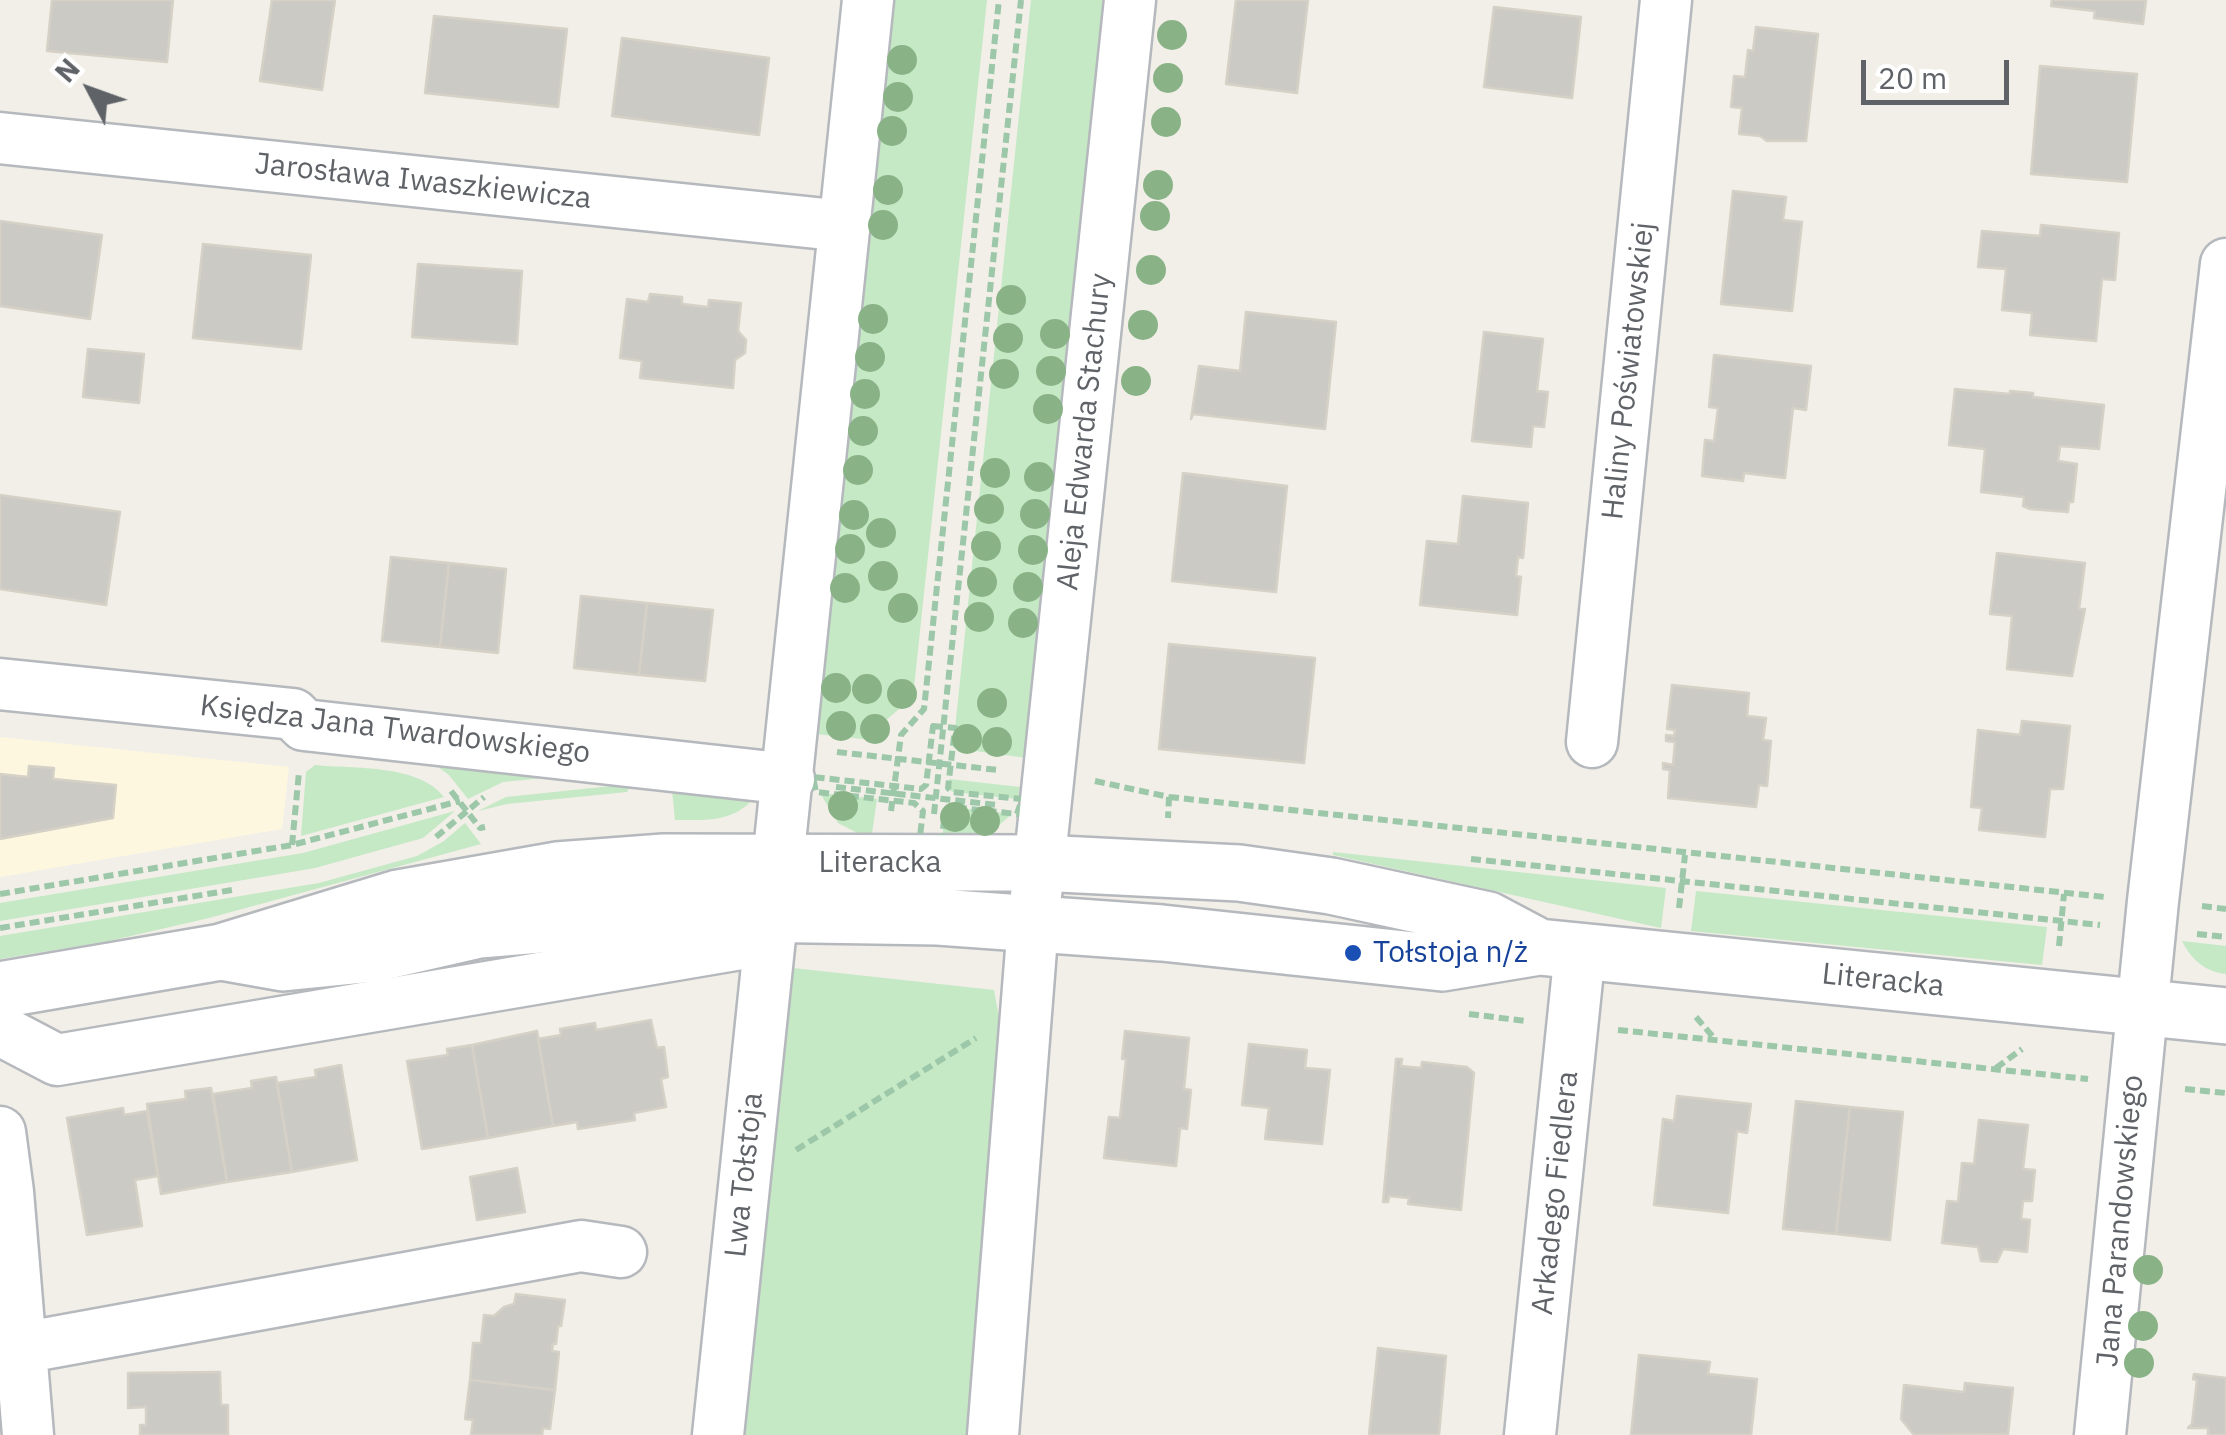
<!DOCTYPE html>
<html>
<head>
<meta charset="utf-8">
<style>
	body { margin:0 }
	#map { position:relative; width:2226px; height:1435px; overflow:hidden; background:#f1efe8; font-family:"IBM Plex Sans",sans-serif }
	canvas { display:block }
	.north { position:absolute; left:40px; top:40px; width:100px; height:100px; -webkit-text-stroke:8px #fff; paint-order:stroke; rotate:311deg; font-size:28px; font-weight:700; line-height:40px; text-align:center; color:#5f6368 }
	.north::after { content:''; display:block; margin:auto; width:35px; height:45px; background:#5f6368; clip-path:polygon(50% 0,100% 100%,50% 72%,0 100%) }
	.scale { position:absolute; left:1861px; top:60px; width:148px; height:45px; box-sizing:border-box; border:5px solid #5f6368; border-top:0; padding-left:12px; font-size:30px; line-height:35px; white-space:nowrap; color:#5f6368; -webkit-text-stroke:8px #fff; paint-order:stroke }
</style>
</head>
<body>
<div id="map">
<canvas width="2226" height="1435"></canvas>
<div class="north">N</div>
<div class="scale">20 m</div>
</div>
<script>
const ctx = document.querySelector('canvas').getContext('2d');
ctx.lineJoin = 'round';
function fillPath(path, color) { ctx.fillStyle = color; ctx.fill(path, 'evenodd'); }
function stroke(path, color, width, dash) { ctx.strokeStyle = color; ctx.lineWidth = width; ctx.lineCap = dash ? 'butt' : 'round'; ctx.setLineDash(dash || []); ctx.stroke(path); }
function drawText(font, color, halo, rows, align = 'center') {
  ctx.font = font + ' "IBM Plex Sans",sans-serif'; ctx.lineWidth = 8; ctx.setLineDash([]); ctx.textBaseline = 'middle'; ctx.strokeStyle = halo; ctx.fillStyle = color; for (const [text, x, y, turn = 0] of rows) {
    ctx.save(); ctx.translate(x, y); ctx.rotate((+turn || 0) * Math.PI / 180); ctx.textAlign = isNaN(turn) ? turn : align; if (halo) ctx.strokeText(text, 0, 0); ctx.fillText(text, 0, 0); ctx.restore();
  }
}
const commercial = new Path2D(`
	M0 737 289 767 282 829 0 877Z`);
const green = new Path2D(`
	M891 0H987L913 697 885 721 884 731 872 740 816 734Z
	M1031 0H1106L1027 758 953 748Z
	M315 765C354 769 419 764 444 797L301 836 306 772Z
	M435 765 606 772 503 782 468 799 449 775Z
	M949 779 1020 787 1018 799 952 792 948 788Z
	M671 780 753 799C732 823 704 820 675 820Z
	M631 784 627 792 507 804 478 811 506 797Z
	M820 793 877 799 871 840 838 823Z
	M952 807 1012 814 985 837 942 840 945 813Z
	M455 811 423 838 315 868 0 921V903L303 853Z
	M465 823 481 844 209 918 109 941 0 959V936L319 883 417 856 444 841Z
	M1333 852 1666 888 1661 928 1333 855Z
	M1696 891 2047 927 2042 965 1691 931Z
	M2182 941 2226 946V974C2205 972 2191 959 2182 941Z
	M784 967 994 990 1006 1056 976 1435H740Z`);
const building = new Path2D(`
	M52 0H173L167 62 47 51Z
	M272 0H335L322 90 260 81Z
	M1236 0H1308L1297 93 1226 84Z
	M2052 0H2146L2143 24 2094 18 2095 11 2051 6Z
	M1494 7 1581 17 1572 98 1484 87Z
	M434 16 567 29 558 107 425 93Z
	M1756 27 1818 34 1806 141H1767L1760 136 1739 134 1742 108 1731 107 1734 76 1745 77 1748 50 1753 51Z
	M622 38 769 58 759 135 612 116Z
	M2040 66 2137 74 2127 182 2031 174Z
	M1733 191 1786 197 1783 220 1802 222 1792 311 1721 304Z
	M0 221 102 235 90 319 0 306Z
	M2041 225 2119 233 2115 280 2102 279 2096 341 2030 335 2032 313 2002 310 2006 269 1978 267 1982 231 2040 236Z
	M203 244 311 255 301 349 193 338Z
	M418 264 522 271 517 344 412 337Z
	M650 294 682 297V304L708 307 709 300 741 303 738 331 746 340 745 353 735 360 733 388 640 378 642 361 620 358 627 299 648 302Z
	M1246 312 1336 322 1325 429 1193 414 1191 419 1199 366 1240 371Z
	M1484 332 1543 339 1537 391 1548 392 1544 427 1533 426 1531 447 1472 441Z
	M88 349 144 354 139 403 83 397Z
	M1714 355 1811 366 1806 410 1793 408 1785 478 1744 473 1743 481 1702 476 1705 440 1714 441 1718 408 1709 407Z
	M1955 389 2010 394V391L2033 393V397L2104 405 2099 449 2060 446 2058 461 2077 464 2073 502H2069L2068 512 2030 509 2023 506 2024 497 1981 492 1985 449 1949 445Z
	M1183 473 1287 486 1276 592 1172 581Z
	M0 495 120 512 106 605 0 589Z
	M1463 496 1528 503 1523 558 1518 557 1516 576 1521 577 1517 615 1420 605 1427 541 1458 544Z
	M1997 553 2085 563 2079 609H2085L2072 676 2007 669 2012 616 1990 614Z
	M391 557 449 563 440 647 382 641Z
	M449 563 506 569 498 653 440 647Z
	M581 596 647 603 639 675 574 668Z
	M647 603 713 610 705 681 639 675Z
	M1169 644 1315 658 1304 763 1159 749Z
	M1672 685 1749 693 1747 716 1766 718 1763 740 1771 741 1767 786 1759 785 1756 807 1668 798 1670 770 1663 769V763L1673 765 1675 742 1666 741V735L1674 736 1675 730 1667 729Z
	M2022 721 2070 726 2063 789H2050L2045 837 1979 830 1982 808 1971 807 1978 730 2020 735Z
	M29 766 54 768 53 779 116 785 113 818 0 839V774L28 777Z
	M651 1020 657 1048 664 1047 668 1077 661 1079 666 1107 634 1113 635 1120 578 1129 577 1122 553 1126 538 1039 561 1035 560 1029 595 1023 596 1030Z
	M537 1031 553 1126 488 1138 472 1045Z
	M1125 1031 1189 1038 1184 1089 1191 1090 1187 1129 1180 1128 1176 1166 1104 1158 1109 1117 1120 1118 1126 1059H1122Z
	M1249 1044 1307 1050 1305 1068 1330 1070 1322 1144 1265 1139 1269 1108 1242 1105Z
	M472 1045 488 1138 422 1149 407 1061 448 1055 447 1049Z
	M1396 1059H1402L1401 1066 1421 1068 1422 1062 1467 1067 1474 1073 1461 1210 1408 1204 1409 1198 1389 1196 1388 1202H1383Z
	M341 1065 357 1160 292 1172 277 1083 316 1077 315 1070Z
	M276 1077 292 1172 227 1182 213 1094 252 1088 251 1081Z
	M211 1088 227 1182 161 1194 147 1104 186 1099 185 1091Z
	M1677 1096 1751 1104 1747 1133 1737 1131 1728 1213 1654 1205 1663 1119 1674 1121Z
	M1796 1101 1850 1107 1836 1234 1783 1229Z
	M1850 1107 1903 1112 1890 1240 1836 1234Z
	M123 1108 124 1115 147 1111 158 1176 135 1180 142 1226 87 1235 67 1118Z
	M1979 1120 2028 1125 2023 1169 2035 1170 2032 1201H2023L2021 1219 2030 1220 2027 1252 2003 1249 1997 1262 1981 1261 1978 1247 1942 1243 1947 1201 1958 1202 1962 1163 1974 1164Z
	M517 1168 525 1212 477 1220 470 1177Z
	M516 1294 565 1300 561 1326H558L556 1344H553L552 1351 559 1352 555 1390 470 1380 473 1343H481L484 1315 494 1316 504 1307 514 1304Z
	M1378 1348 1446 1356 1439 1435H1369Z
	M1639 1355 1710 1362 1708 1374 1757 1379 1751 1435H1631Z
	M220 1372 221 1405H228V1435H140V1425H146V1407L128 1408V1373Z
	M2194 1374 2226 1378V1435H2208V1428H2188L2192 1424 2197 1380 2193 1379Z
	M470 1380 555 1390 550 1429 543 1428 542 1435H471L473 1420 465 1419Z
	M1965 1383 2013 1388 2008 1434 1914 1435 1901 1419 1904 1385 1964 1392Z`);
const path = new Path2D(`
	M933 726 955 728 948 788 952 792 1022 799 1017 814 952 807 945 813 941 845H919L923 811 914 803 816 792 813 777 921 789 926 785Z
	M837 752 998 770
	M1095 781 1169 797 1168 818
	M836 787 997 805
	M451 791 480 828 485 827
	M1169 797 2105 897
	M891 811 901 735 924 709 999 0
	M934 814 1021 0
	M436 837 484 797
	M292 845 299 772
	M1471 859 2100 925
	M0 894 292 845 460 801
	M2202 906 2226 909
	M1679 908 1685 855
	M0 928 232 890
	M2197 934 2226 937
	M2059 946 2064 894
	M1469 1014 1526 1021
	M1696 1017 1714 1038
	M1618 1030 2088 1079
	M1996 1068 2022 1049
	M2185 1089 2226 1093
	M796 1150 976 1038`);
const minor = new Path2D(`
	M0 138 845 226
	M0 684 293 714 304 725 789 779
	M1592 742 1666 0
	M0 1030 57 1060 770 939
	M0 1132 8 1192 28 1435
	M0 1352 581 1246 621 1252
	M718 1435 868 0
	M993 1435 1033 924 1130 0
	M1530 1435 1580 951
	M2100 1435 2153 901 2226 264`);
const tertiary = new Path2D(`
	M221 952 283 963 374 954 479 930 684 913 938 917 1162 933 1442 963 1539 947 2226 1016
	M0 990 221 952 398 898 557 870 664 862 1040 863 1239 873 1331 886 1488 920 1539 947`);
const trees = [
	[1172,35],
	[902,60],
	[1168,78],
	[898,97],
	[1166,122],
	[892,131],
	[1158,185],
	[888,190],
	[1155,216],
	[883,225],
	[1151,270],
	[1011,300],
	[873,319],
	[1143,325],
	[1055,334],
	[1008,338],
	[870,357],
	[1051,371],
	[1004,374],
	[1136,381],
	[865,394],
	[1048,409],
	[863,431],
	[858,470],
	[995,473],
	[1039,477],
	[989,509],
	[1035,514],
	[854,515],
	[881,533],
	[986,546],
	[850,549],
	[1033,550],
	[883,576],
	[982,582],
	[1028,587],
	[845,588],
	[903,608],
	[979,617],
	[1023,623],
	[836,688],
	[867,689],
	[902,694],
	[992,703],
	[841,726],
	[875,729],
	[967,739],
	[997,742],
	[843,806],
	[955,817],
	[985,821],
	[2148,1270],
	[2143,1326],
	[2139,1363]
];
const markers = [
	[1353,953,10,"#1a4fb4"]
];
const streetNames = [
	["Jarosława Iwaszkiewicza",423,182,6],
	["Haliny Poświatowskiej",1629,371,-84],
	["Aleja Edwarda Stachury",1085,432,-84],
	["Księdza Jana Twardowskiego",395,730,7],
	["Literacka",880,863],
	["Literacka",1883,981,6],
	["Lwa Tołstoja",745,1175,-84],
	["Arkadego Fiedlera",1556,1193,-84],
	["Jana Parandowskiego",2121,1221,-85]
];
const transitNames = [
	["Tołstoja n/ż",1373,953]
];
fillPath(commercial, '#fef7e0');
fillPath(green, '#c5e8c5');
fillPath(building, '#cccac5');
stroke(building, '#d6d1c6', 2.5);
stroke(minor, '#b5b8bc', 55);
stroke(tertiary, '#b5b8bc', 60);
stroke(path, '#9cc7a9', 6, [10, 5]);
stroke(minor, '#fff', 50);
stroke(tertiary, '#fff', 55);
ctx.fillStyle = '#89b387';
for (const [x, y] of trees) { ctx.beginPath(); ctx.arc(x, y, 15, 0, 2 * Math.PI); ctx.fill(); }
for (const [x, y, r, color] of markers) { const dot = new Path2D(); dot.arc(x, y, r, 0, 2 * Math.PI); ctx.fillStyle = color; ctx.fill(dot); stroke(dot, '#fff', 4); }
drawText('30px', '#5f6368', '#fff', streetNames);
drawText('30px', '#164399', '#fff', transitNames, 'left');
</script>
</body>
</html>
